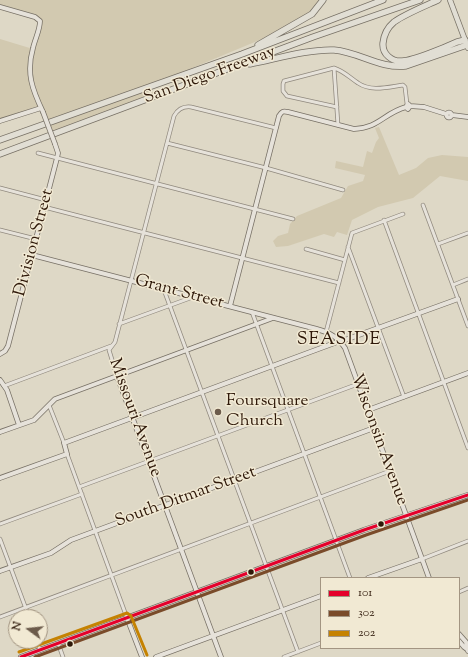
<!DOCTYPE html>
<html>
<head>
<meta charset="utf-8">
<style>
	body { margin:0 }
	#map { position:relative; width:468px; height:657px; overflow:hidden; background:#ded8c6; font-family:"Sorts Mill Goudy",serif }
	canvas { display:block }
	.legend { position:absolute; left:320px; top:577px; width:140px; height:72px; box-sizing:border-box; background:#f1e9d3; border:1px solid #a39582; margin:0; padding:5px 7px; list-style:none; font-size:12px; color:#2e1809 }
	.legend li { display:flex; align-items:center; gap:8px; height:20px }
	.legend b { width:20px; border:1px solid #a39582 }
	.north { position:absolute; left:8px; top:609px; width:40px; height:40px; box-sizing:border-box; background:#f1e9d3; border:1px solid #a39582; border-radius:50%; rotate:285deg; font-size:11px; font-weight:700; line-height:16px; text-align:center; color:#2e1809 }
	.north::after { content:''; display:block; margin:auto; width:14px; height:18px; background:#6c5b4b; clip-path:polygon(50% 0,100% 100%,50% 72%,0 100%) }
</style>
</head>
<body>
<div id="map">
<canvas width="468" height="657"></canvas>
<ul class="legend">
<li><b style="height:5px;background:#e4002b"></b>101</li>
<li><b style="height:5px;background:#7a4b2a"></b>302</li>
<li><b style="height:5px;background:#c58202"></b>202</li>
</ul>
<div class="north">N</div>
</div>
<script>
const ctx = document.querySelector('canvas').getContext('2d');
ctx.lineJoin = 'round';
function fillPath(path, color) { ctx.fillStyle = color; ctx.fill(path, 'evenodd'); }
function stroke(path, color, width, dash) { ctx.strokeStyle = color; ctx.lineWidth = width; ctx.lineCap = dash ? 'butt' : 'round'; ctx.setLineDash(dash || []); ctx.stroke(path); }
function drawText(font, color, halo, rows, align = 'center') {
  ctx.font = font + ' "Sorts Mill Goudy",serif'; ctx.lineWidth = 3; ctx.setLineDash([]); ctx.textBaseline = 'middle'; ctx.strokeStyle = halo; ctx.fillStyle = color; for (const [text, x, y, turn = 0] of rows) {
    ctx.save(); ctx.translate(x, y); ctx.rotate((+turn || 0) * Math.PI / 180); ctx.textAlign = isNaN(turn) ? turn : align; if (halo) ctx.strokeText(text, 0, 0); ctx.fillText(text, 0, 0); ctx.restore();
  }
}
const green = new Path2D(`
	M0 0H323L310 15 274 34 149 86 151 90 158 97 52 135 44 113 39 109 0 121V39L33 49 39 20 0 7Z
	M379 127 399 175 416 168 428 158 442 155 468 157V181L440 176 413 198 378 207 352 220 347 235 337 232 334 237 324 234 288 246 276 247 273 241 278 236 288 233 290 224 297 216 341 198 348 186 363 181 365 175 335 168 336 161 363 167 367 151 372 153 376 142 379 138 375 128Z`);
const street = new Path2D(`
	M334 68C344 71 350 78 358 83 371 92 388 87 403 85L405 87 407 104
	M337 107 287 96 283 91V84L284 81 334 68 338 125
	M167 143 266 168 343 190
	M38 153 293 219
	M0 188 46 200
	M423 205 468 326
	M44 207 339 283
	M384 220 468 448
	M0 230 36 239
	M438 244 468 233
	M348 247 404 397
	M306 249 345 260
	M453 285 468 279
	M164 290 298 652
	M252 312 350 578
	M119 324 193 297
	M326 332 352 233 403 214
	M117 376 109 350 115 342 174 116C178 109 183 106 191 107L276 128
	M4 386 111 346
	M49 405 64 443
	M67 454 127 618
	M79 487 358 384
	M0 524 82 494
	M0 539 29 617
	M422 559 468 541
	M459 592 468 588
	M0 617 390 471
	M37 641 40 650
	M58 643 63 657
	M284 657 321 643`);
const secondary = new Path2D(`
	M0 7 35 17 40 21C40 30 35 39 33 48 26 73 32 89 43 112
	M410 106 408 109 406 107 408 104 410 106 424 107 446 114
	M446.5 115a2.5 2.5 0 1 1 5 0a2.5 2.5 0 1 1-5 0Z
	M452 115 468 117
	M0 121 41 108
	M32 255 309 327C325 331 336 334 345 348L429 578
	M230 306 279 116C282 111 283 111 288 112L354 129C379 128 384 113 406 107
	M0 354 5 351 8 346 57 158 58 153 55 144
	M117 376 221 657
	M0 380 7 390 19 425
	M368 410 468 373
	M0 432 34 420 55 399 273 318
	M0 478 67 454 64 443 340 341 345 340 458 299
	M0 571 51 553 71 540 374 428
	M368 578 422 559
	M127 618 142 657
	M459 634 466 642 468 651
	M459 641 464 647 468 650
	M156 657 321 596`);
const primary = new Path2D(`
	M450 0 468 48
	M21 657 364 530 468 495`);
const highway = new Path2D(`
	M438 0C425 6 405 14 394 22 388 27 384 34 383 43 382 54 392 62 402 61 413 61 446 47 457 42L465 40
	M258 45 312 14 323 0
	M250 64C276 59 308 49 334 50 359 52 380 69 406 66L467 45
	M0 140 242 54 383 0
	M0 154 313 37 420 0`);
const secondaryBridge = new Path2D(`
	M43 112 55 144`);
const bus1 = new Path2D(`
	M21 657 364 530 468 495`);
const bus2 = new Path2D(`
	M35 657 366 535 468 500`);
const bus3 = new Path2D(`
	M19 652 127 613 131 616 147 655`);
const markers = [
	[218,412,4,"#6c5b4b"],
	[381,524,3.5,"#2e1809"],
	[251,572,3.5,"#2e1809"],
	[70,644,3.5,"#2e1809"]
];
const streetNames = [
	["San Diego Freeway",210,76,-20],
	["Division Street",35,243,-75],
	["Grant Street",179,293,15],
	["Missouri Avenue",134,418,70],
	["Wisconsin Avenue",378,440,70],
	["South Ditmar Street",186,498,-20]
];
const poiNames = [
	["Foursquare",226,402],
	["Church",226,422]
];
const neighbourhoodNames = [
	["SEASIDE",339,341]
];
fillPath(green, '#d2c9b0');
stroke(street, '#90897e', 4.5);
stroke(secondary, '#777065', 5.5);
stroke(primary, '#777065', 6);
stroke(highway, '#777065', 7);
stroke(street, '#e6e2da', 3);
stroke(secondary, '#e6e2da', 4);
stroke(primary, '#e1ded4', 4.5);
stroke(highway, '#e1ded4', 5.5);
stroke(secondaryBridge, '#777065', 5.5, []);
stroke(secondaryBridge, '#e6e2da', 4);
stroke(bus1, '#e4002b', 3);
stroke(bus2, '#7a4b2a', 3);
stroke(bus3, '#c58202', 3);
for (const [x, y, r, color] of markers) { const dot = new Path2D(); dot.arc(x, y, r, 0, 2 * Math.PI); ctx.fillStyle = color; ctx.fill(dot); stroke(dot, '#f1e9d3', 1.5); }
drawText('17px', '#2e1809', '#f1e9d3', streetNames);
drawText('17px', '#2e1809', '#f1e9d3', poiNames, 'left');
ctx.letterSpacing = '1px';
drawText('18px', '#2e1809', '#f1e9d3', neighbourhoodNames);
ctx.letterSpacing = '0px';
</script>
</body>
</html>
